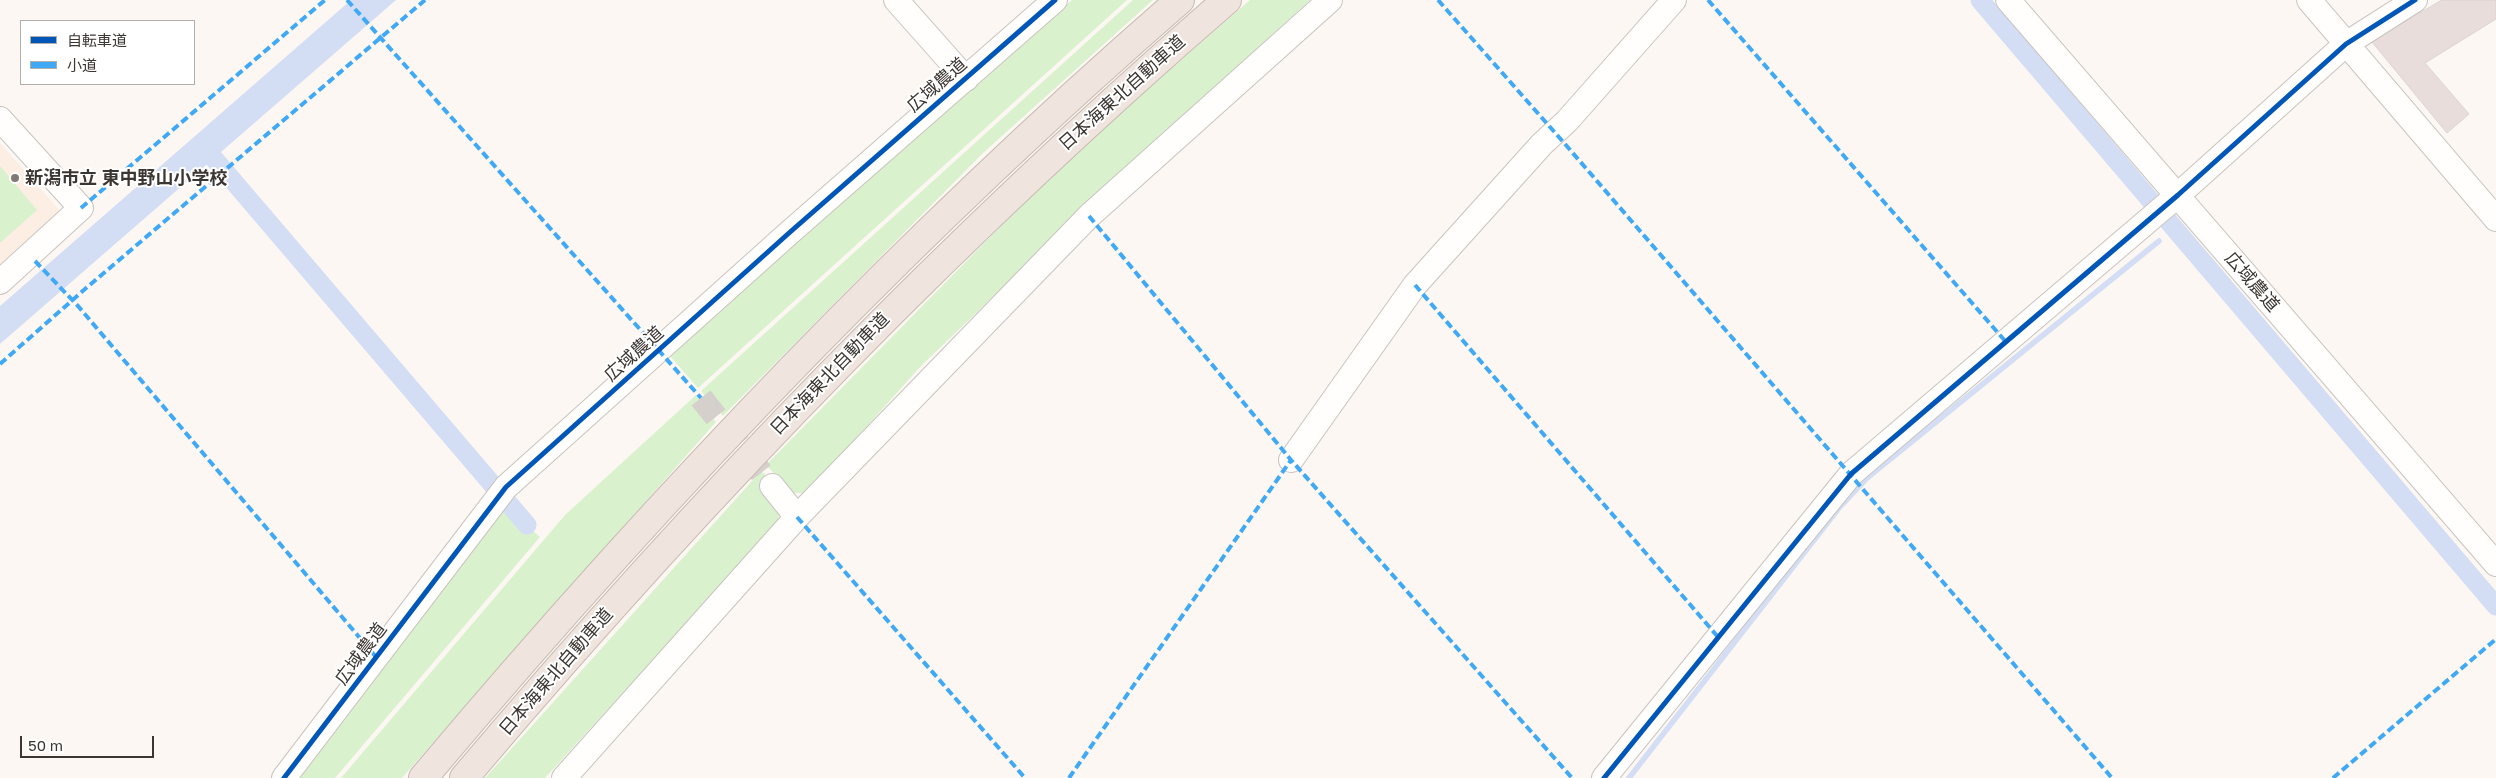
<!DOCTYPE html>
<html>
<head>
<meta charset="utf-8">
<style>
	body { margin:0 }
	#map { position:relative; width:2496px; height:778px; overflow:hidden; background:#fcf7f2; font-family:"Golos Text","Noto Sans JP",sans-serif }
	canvas { display:block }
	.legend { position:absolute; left:20px; top:20px; width:175px; height:65px; box-sizing:border-box; background:#fff; border:1px solid #b1afad; margin:0; padding:6px 9px; list-style:none; font-size:15px; color:#3c3632 }
	.legend li { display:flex; align-items:center; gap:10px; height:25px }
	.legend b { width:25px; border:1px solid #b1afad }
	.scale { position:absolute; left:20px; top:736px; width:134px; height:22px; box-sizing:border-box; border:2px solid #3c3632; border-top:0; padding-left:6px; font-size:15px; line-height:18px; white-space:nowrap; color:#3c3632; -webkit-text-stroke:4px #fff; paint-order:stroke }
</style>
</head>
<body>
<div id="map">
<canvas width="2496" height="778"></canvas>
<ul class="legend">
<li><b style="height:6px;background:#0057b8"></b>自転車道</li>
<li><b style="height:6px;background:#3fa9f5"></b>小道</li>
</ul>
<div class="scale">50 m</div>
</div>
<script>
const ctx = document.querySelector('canvas').getContext('2d');
ctx.lineJoin = 'round';
function fillPath(path, color) { ctx.fillStyle = color; ctx.fill(path, 'evenodd'); }
function stroke(path, color, width, dash) { ctx.strokeStyle = color; ctx.lineWidth = width; ctx.lineCap = dash ? 'butt' : 'round'; ctx.setLineDash(dash || []); ctx.stroke(path); }
function drawText(font, color, halo, rows, align = 'center') {
  ctx.font = font + ' "Golos Text","Noto Sans JP",sans-serif'; ctx.lineWidth = 4; ctx.setLineDash([]); ctx.textBaseline = 'middle'; ctx.strokeStyle = halo; ctx.fillStyle = color; for (const [text, x, y, turn = 0] of rows) {
    ctx.save(); ctx.translate(x, y); ctx.rotate((+turn || 0) * Math.PI / 180); ctx.textAlign = isNaN(turn) ? turn : align; if (halo) ctx.strokeText(text, 0, 0); ctx.fillText(text, 0, 0); ctx.restore();
  }
}
const built = new Path2D(`
	M0 143 62 213 0 267Z`);
const green = new Path2D(`
	M1072 0H1127L698 388 670 356 947 107Z
	M1133 0H1153L983 153 723 416 701 391Z
	M1250 0H1310L1139 156 920 367 807 493H793L766 465 1062 164Z
	M0 166 37 210 0 243Z
	M696 395 716 422 402 778H341L565 515Z
	M761 471C778 485 786 507 775 526L545 778H485Z
	M502 505 540 537 335 778H292Z`);
const water = new Path2D(`
	M351 0H396L0 344V306Z`);
const stream = new Path2D(`
	M1629 778 1839 508 1867 478 2159 241`);
const canal = new Path2D(`
	M1980 0 2496 606
	M205 148 527 525`);
const building = new Path2D(`
	M2442 0H2496V19L2425 63 2469 114 2447 133 2372 42Z`);
const minorTunnel = new Path2D(`
	M701 398 772 486`);
const minor = new Path2D(`
	M896 0 966 79
	M2008 0 2496 564
	M2309 0 2496 219
	M0 119 81 208 0 282
	M1291 460 1415 285 1542 144 1567 121 1674 0
	M772 486 797 517
	M284 778 506 487 789 233 1055 0
	M564 778 797 517 1089 216 1330 0
	M1604 778 1851 474 2178 195 2346 44 2415 0`);
const highway = new Path2D(`
	M423 778C656 501 907 237 1180 0
	M464 778C699 500 952 238 1227 0`);
const quiet = new Path2D(`
	M347 0 701 398
	M1438 0 1565 144 2112 778
	M1708 0 2006 342
	M81 208 325 0
	M1089 216 1291 460 1572 778
	M35 261 78 306 376 657
	M1415 285 1718 637
	M0 364 85 289 425 0
	M797 517 1025 778
	M1069 778 1291 460
	M2333 778 2496 639`);
const cycleway = new Path2D(`
	M284 778 506 487 789 233 1055 0
	M1604 778 1851 474 2178 195 2346 44 2415 0`);
const markers = [
	[15,178,5,"#7f7a75"]
];
const streetNames = [
	["広域農道",937,85,-41],
	["日本海東北自動車道",1122,93,-42],
	["広域農道",2252,282,49],
	["広域農道",634,354,-42],
	["日本海東北自動車道",830,374,-46],
	["広域農道",361,654,-53],
	["日本海東北自動車道",556,672,-49]
];
const poiNames = [
	["新潟市立 東中野山小学校",25,178]
];
fillPath(built, '#fdeee4');
fillPath(green, '#d9f2cd');
fillPath(water, '#d3def5');
stroke(stream, '#d3def5', 5.5);
stroke(canal, '#d3def5', 19);
fillPath(building, '#e8ddda');
stroke(building, '#dad4d2', 1);
stroke(minorTunnel, '#d6d0cc', 24, [24, 12]);
stroke(minor, '#c9c4c0', 26);
stroke(highway, '#c7bab2', 30);
stroke(minor, '#fffefd', 24);
stroke(highway, '#efe4de', 28);
stroke(quiet, '#3fa9f5', 4, [8, 4]);
stroke(cycleway, '#0057b8', 5);
for (const [x, y, r, color] of markers) { const dot = new Path2D(); dot.arc(x, y, r, 0, 2 * Math.PI); ctx.fillStyle = color; ctx.fill(dot); stroke(dot, '#fff', 2); }
drawText('18px', '#3c3632', '#fff', streetNames);
drawText('bold 18px', '#3c3632', '#fff', poiNames, 'left');
</script>
</body>
</html>
